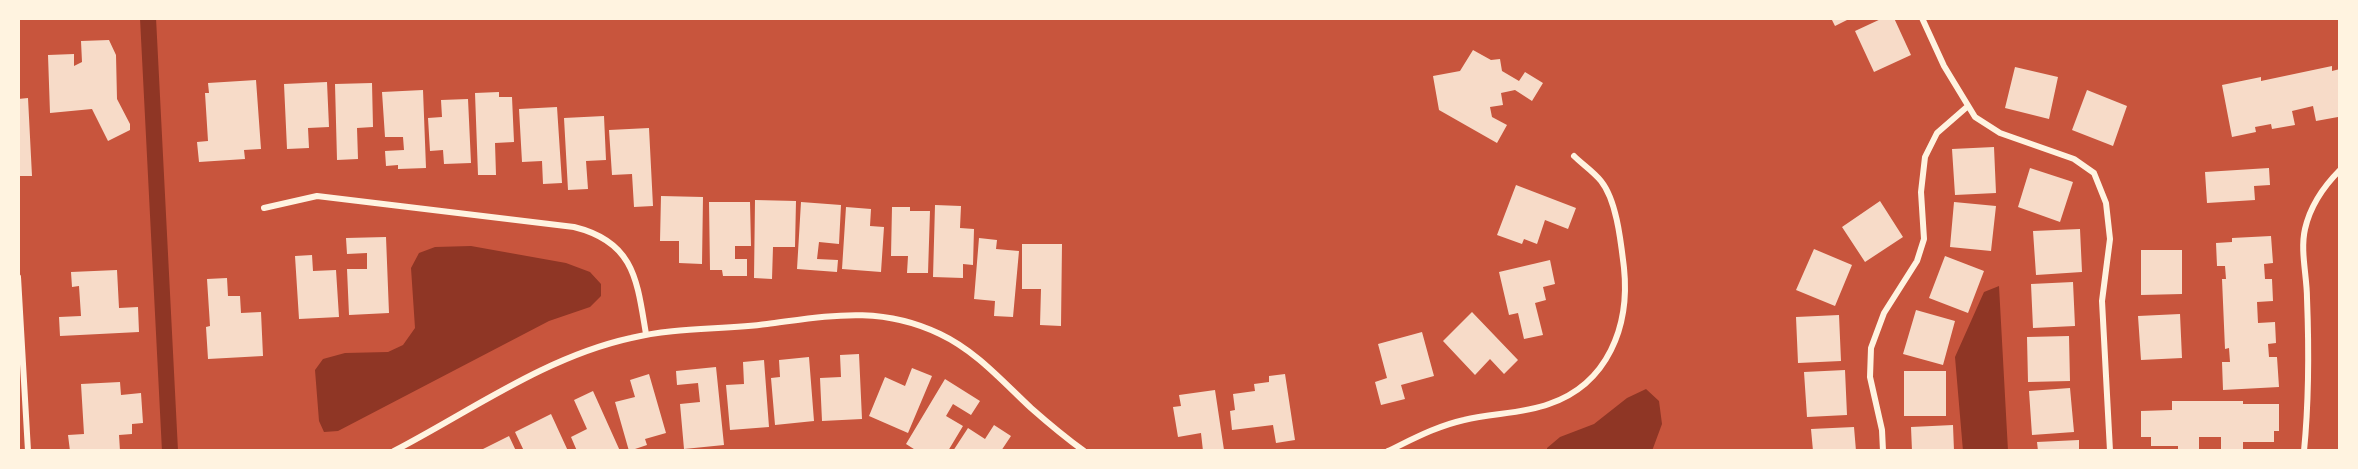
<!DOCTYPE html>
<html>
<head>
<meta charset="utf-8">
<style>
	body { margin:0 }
	#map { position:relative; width:2358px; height:469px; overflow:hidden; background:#c8553d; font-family:"Fira Sans Condensed",sans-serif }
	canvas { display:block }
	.frame { position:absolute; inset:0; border:20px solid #fff3e0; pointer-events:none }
</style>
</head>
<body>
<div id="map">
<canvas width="2358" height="469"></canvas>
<div class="frame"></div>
</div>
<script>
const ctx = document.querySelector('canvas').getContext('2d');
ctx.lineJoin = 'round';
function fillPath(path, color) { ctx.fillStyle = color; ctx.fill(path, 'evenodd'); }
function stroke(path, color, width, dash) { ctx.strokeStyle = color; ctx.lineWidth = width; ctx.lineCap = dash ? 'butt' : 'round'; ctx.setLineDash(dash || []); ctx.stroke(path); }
const water = new Path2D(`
	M471 246 566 263 590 272 601 284V296L590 307 549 321 338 431 324 432 319 421 315 370 323 359 345 353 388 352 403 345 415 328 411 268 419 253 435 247Z
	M1999 286 2008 451H1963L1955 357 1984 292Z
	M1646 389 1659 401 1662 424 1652 451H1547V448L1560 437 1594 424 1627 398Z`);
const canal = new Path2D(`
	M148 18 170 451`);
const building = new Path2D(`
	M1831 18H1851L1835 26Z
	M1883 18H1894L1911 55 1874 72 1855 31Z
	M109 40 116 55 117 99 130 124V130L108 141 92 109 50 113 48 55 74 54V66L82 62 81 41Z
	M1473 50 1491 60 1500 59 1502 71 1519 81 1525 72 1543 83 1532 101 1515 90 1501 93 1503 105 1490 107 1492 117 1507 125 1497 143 1439 110 1433 76 1460 71Z
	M2332 66V71L2340 69 2338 117 2316 121 2313 106 2292 111 2295 125 2272 129 2271 124 2255 127 2256 132 2232 137 2222 85 2261 77V81Z
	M2015 67 2058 77 2049 119 2005 108Z
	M256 80 261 149 244 150 245 159 199 162 197 142 208 141 205 93H209L208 83Z
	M327 82 329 127 308 128 309 148 287 149 284 84Z
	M372 83 373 127 357 128 358 159 337 160 335 84Z
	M423 90 426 168 398 169V165L386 166 385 151 404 150 403 137H385L382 92Z
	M2087 90 2127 106 2113 146 2072 130Z
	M499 92V97H512L514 142 495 143 496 175H478L475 93Z
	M28 98 32 176H18V99Z
	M468 99 471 163 444 164 443 150 430 151 428 118 442 117 441 100Z
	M557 107 562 183 543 184 542 161 522 162 519 109Z
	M604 116 606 160 586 161 588 189 568 190 564 118Z
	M649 128 653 206 634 207 632 174 612 175 609 130Z
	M1994 147 1996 193 1955 195 1952 149Z
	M2030 168 2073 182 2060 222 2018 207Z
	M2269 168 2270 185 2254 186 2255 200 2207 203 2205 172Z
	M1516 185 1576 208 1568 229 1545 220 1537 244 1524 239 1522 244 1497 235Z
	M661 196 703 197 702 264 679 263V241H660Z
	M755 200 796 201 795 247H773L772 279 754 278Z
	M1880 201 1903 237 1865 262 1842 227Z
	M709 202H750L751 246H735V259H747V276H723L722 270H710Z
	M801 202 841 205 839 244 819 242 817 259 838 260 837 272 797 269Z
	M1954 202 1996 206 1991 251 1950 247Z
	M935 205 961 206 960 228 974 229 973 265 963 264V278L933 277Z
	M846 207 871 209 870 226 884 227 881 272 842 269Z
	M892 207H910V211H930L928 273H907L908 256H891Z
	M2080 229 2082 272 2036 275 2033 231Z
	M2271 236 2273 263 2264 264 2265 279H2272L2273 301 2257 302 2258 323 2275 322 2276 343 2268 344 2269 357H2277L2279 387 2223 390 2222 362H2230L2229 348 2225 349 2222 279H2226L2225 266H2217L2216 243 2232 242V238Z
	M386 237 389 313 349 315 347 269H367V253L347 254 346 238Z
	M979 238 997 240 996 249 1019 251 1013 317 994 316 995 301 974 299Z
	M1022 244H1062L1061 326 1040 325 1041 289H1022Z
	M1814 249 1852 265 1835 306 1796 290Z
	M2141 250H2182V294L2141 295Z
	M312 255 313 271 336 270 339 317 299 319 295 256Z
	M1945 256 1984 271 1968 313 1929 298Z
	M1550 260 1555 284 1543 287 1546 300 1535 303 1543 335 1524 339 1518 313 1509 315 1499 272Z
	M117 270 119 308 138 307 139 332 60 336 59 317 81 316 79 286 72 287 71 272Z
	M227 278 228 296H240L241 313 261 312 263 356 208 359 206 327 210 326 207 279Z
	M2073 282 2075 326 2033 328 2031 284Z
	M1916 310 1955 321 1943 365 1903 354Z
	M1472 312 1518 360 1504 374 1490 359 1475 375 1443 341Z
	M2180 314 2182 358 2141 360 2138 316Z
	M1839 315 1841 361 1798 363 1796 317Z
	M1422 332 1434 376 1401 385 1405 399 1381 405 1375 382 1387 378 1378 344Z
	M2069 336 2070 381 2028 382 2027 337Z
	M859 354 862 419 822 421 820 378 841 377 840 355Z
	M809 357 814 421 775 425 771 378 780 377 779 360Z
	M764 360 769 427 730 430 726 385 744 384 743 362Z
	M716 367 724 445 684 449 680 404 700 402 698 383 677 385 676 371Z
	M912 368 932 376 908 433 869 416 885 377 905 386Z
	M1845 370 1847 415 1807 417 1804 372Z
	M1904 371H1946V416H1904Z
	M649 374 666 433 645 439 647 445 629 451 615 402 635 397 630 380Z
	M1285 374 1295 440 1276 443 1273 425 1232 430 1230 411 1235 410 1233 394 1255 391 1254 384 1269 382V376Z
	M945 379 980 401 971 415 953 404 946 416 963 426 948 451H917L906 444Z
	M120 382 121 395 141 393 143 423 132 424V434L119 435 120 451H70L68 435 84 434 81 384Z
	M2070 388 2074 432 2032 435 2029 391Z
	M1215 390 1224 450 1203 451 1201 433 1178 437 1173 407 1181 406 1179 395Z
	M593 391 620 451H577L571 437 587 429 574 400Z
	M2172 401H2243V404H2279V431H2274V442H2243V451H2221V437H2199V451H2178V446H2151V437H2141V411L2172 410Z
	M551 414 568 451H524L515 432Z
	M994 425 1011 436 1001 451H953L968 428 985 439Z
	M1953 425 1954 451H1912L1911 427Z
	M1854 427 1856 451H1813L1811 429Z
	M509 436 516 451H479Z
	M2079 440V451H2038L2037 442Z`);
const minor = new Path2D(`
	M1922 18 1944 66 1975 117 2000 133 2074 159 2094 173 2106 203 2110 239 2102 301 2110 451
	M264 208 317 196 574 227C635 242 637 281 646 334
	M18 277 28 451
	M394 451C471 411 545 357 631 338 676 327 722 330 767 324 829 316 880 305 940 334 976 351 1002 381 1031 408 1048 423 1066 438 1084 451
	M1388 451C1413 439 1437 426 1464 420 1492 413 1522 414 1549 404 1608 384 1630 326 1624 268 1621 243 1617 201 1601 181 1594 172 1582 164 1574 156
	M1883 451 1882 430 1870 377 1871 348 1884 313 1917 261 1924 239 1921 192 1925 157 1937 133 1968 106
	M2304 451C2309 400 2309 349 2307 298 2307 276 2300 251 2305 229 2310 207 2324 186 2340 170`);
fillPath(water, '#8f3625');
stroke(canal, '#8f3625', 16);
fillPath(building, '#f7dbc8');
stroke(minor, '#fff3e0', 6);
</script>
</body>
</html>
